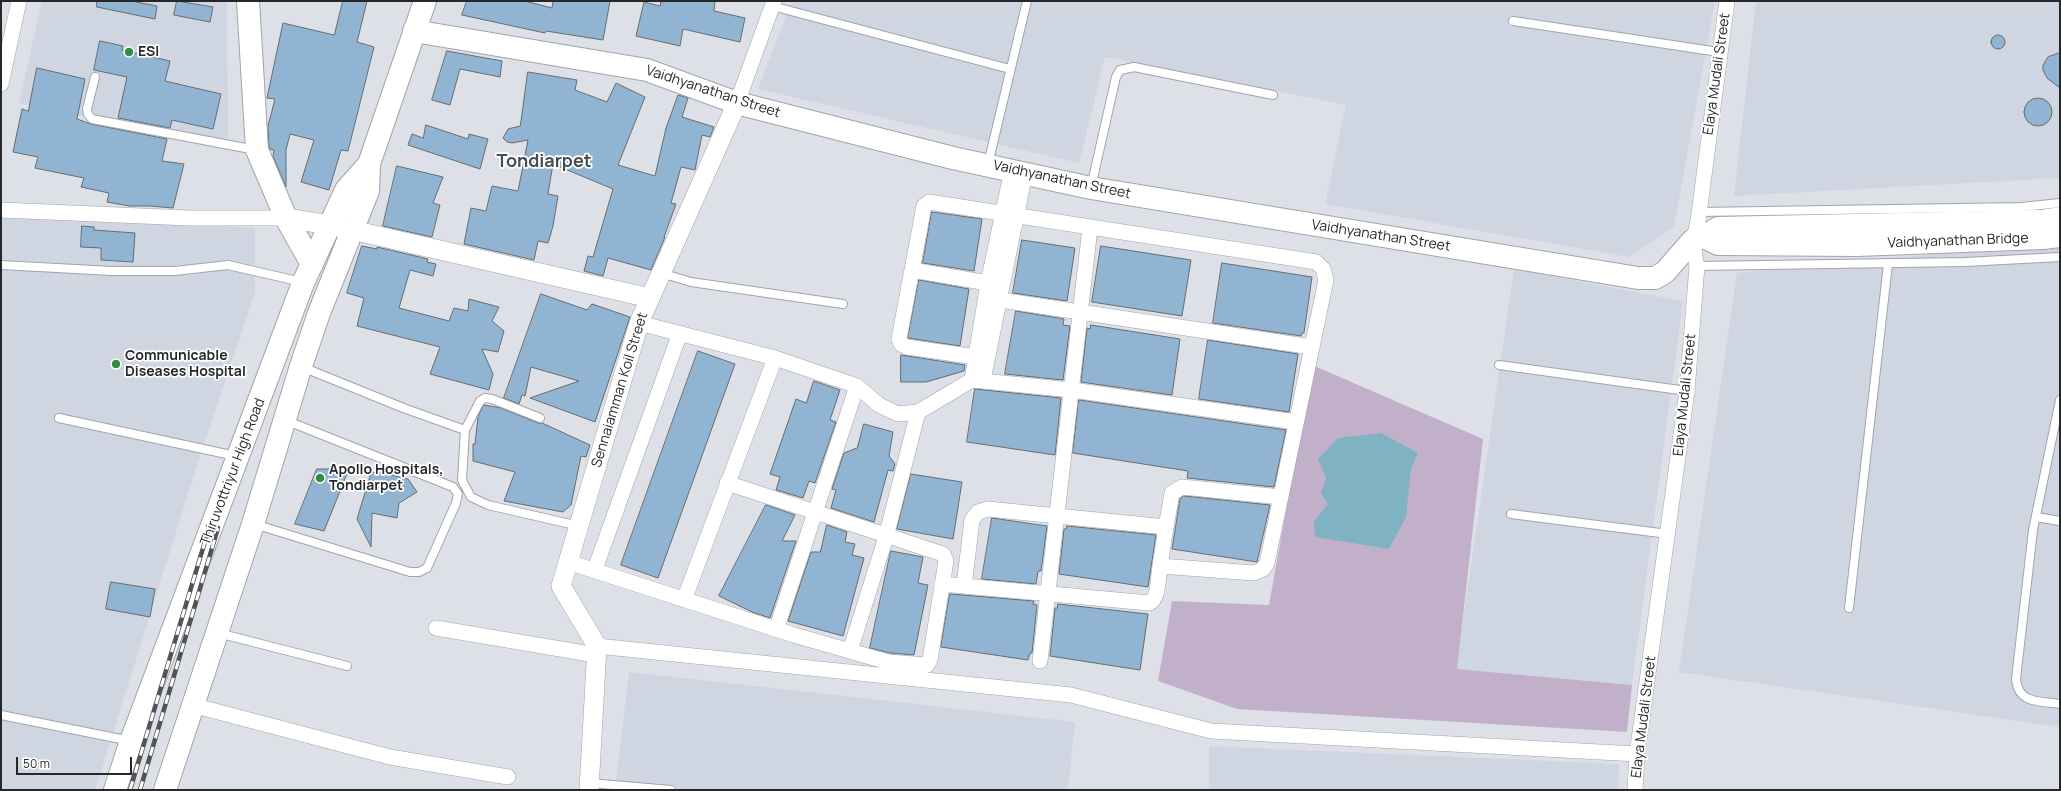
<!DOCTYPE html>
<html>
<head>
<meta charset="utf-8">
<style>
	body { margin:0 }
	#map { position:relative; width:2061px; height:791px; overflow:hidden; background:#dde0e6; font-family:Manrope,sans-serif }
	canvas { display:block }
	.frame { position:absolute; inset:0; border:2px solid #262729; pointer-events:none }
	.scale { position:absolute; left:16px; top:757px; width:116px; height:18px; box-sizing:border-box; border:2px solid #262729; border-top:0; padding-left:5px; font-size:12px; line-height:14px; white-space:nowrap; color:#262729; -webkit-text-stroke:3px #fff; paint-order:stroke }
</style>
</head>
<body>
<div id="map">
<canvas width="2061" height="791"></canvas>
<div class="frame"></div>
<div class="scale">50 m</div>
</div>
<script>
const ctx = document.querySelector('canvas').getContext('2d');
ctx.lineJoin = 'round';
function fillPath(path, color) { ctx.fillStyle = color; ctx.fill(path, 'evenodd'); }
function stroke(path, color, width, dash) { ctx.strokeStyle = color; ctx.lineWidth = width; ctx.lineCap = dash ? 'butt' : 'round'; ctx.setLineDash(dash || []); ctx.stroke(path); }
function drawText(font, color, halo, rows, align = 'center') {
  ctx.font = font + ' Manrope,sans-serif'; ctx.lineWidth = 3.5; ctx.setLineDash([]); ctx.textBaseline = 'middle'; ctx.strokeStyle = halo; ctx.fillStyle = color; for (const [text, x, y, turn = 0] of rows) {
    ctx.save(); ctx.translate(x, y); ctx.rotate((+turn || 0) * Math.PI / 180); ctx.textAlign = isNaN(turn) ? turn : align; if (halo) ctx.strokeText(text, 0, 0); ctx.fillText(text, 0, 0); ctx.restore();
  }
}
const built = new Path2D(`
	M42 1H227L228 148 19 103Z
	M792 1H1715L1674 227 1629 257 1325 204 1346 105 1105 57 1079 163 758 89Z
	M1756 1H2060V178L1734 196Z
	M1 212 255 228V292L196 468 95 790H1Z
	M2060 242V727L1679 672 1737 273Z
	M1514 269 1683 301 1632 685 1456 669Z
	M629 672 1075 722 1068 790H615Z
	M1209 746 1619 764 1618 790H1209Z`);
const green = new Path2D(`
	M1312 365 1483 439 1457 669 1632 685 1627 732 1237 709 1158 681 1172 601 1269 605Z`);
const water = new Path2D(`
	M1381 433 1418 453 1411 469 1406 517 1389 549 1315 537 1314 521 1328 504 1321 493 1326 478 1318 459 1338 438Z`);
const building = new Path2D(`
	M97 1H131L157 6 155 19 97 7Z
	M177 1 213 7 210 22 174 15Z
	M343 1H367L357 42 374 47 348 151 341 150 329 190 301 182 314 140 290 134 286 150V187L273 156 274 150 270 149 269 147 268 126 275 99 267 98 283 23 334 35Z
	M467 1H525L552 8 553 1H610L603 40 546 31 545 33 462 15Z
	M661 1H715L714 11 745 18 740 42 683 29 680 46 636 36 644 2 660 6Z
	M1991 42a7 7 0 1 1 14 0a7 7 0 1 1-14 0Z
	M100 41 123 46 122 50 170 61 165 81 221 94 213 129 172 120 170 128 118 118 127 77 94 70Z
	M447 51 502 61 500 77 460 69 450 105 432 100Z
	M2060 53V88L2047 78 2043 70V65L2048 57Z
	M37 68 85 79 77 119 91 124 167 139 162 161 184 164 173 208 150 206H129L107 202 109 193 81 187 84 178 35 168 38 157 13 152 22 109 28 111Z
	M528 72 577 80 575 90 607 102 616 83 645 97 618 165 655 176 666 128 678 95 688 98 682 117 714 127 710 137 702 135 695 170 681 167 671 203 676 204 664 237H665L651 270 608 258 603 276 584 271 588 256 593 257 613 189 553 164 548 194 558 196 553 226 548 243 538 241 534 260 464 244 471 208 486 211 492 186 518 191 528 140 512 143 507 142 503 138 508 129 520 126Z
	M2024 112a14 14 0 1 1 28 0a14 14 0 1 1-28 0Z
	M426 125 468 139 469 134 488 139 480 169 408 145 412 134 423 138Z
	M397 166 443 177 433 203 440 205 432 237 383 226Z
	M932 212 982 219 974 271 923 263Z
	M82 226 94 227V230L135 233 133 262 101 260V248L81 247Z
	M1022 240 1075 248 1067 301 1013 293Z
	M362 246 377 249V247L428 259 427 262 436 264 433 276 410 270 399 308 449 321 454 308 468 311 469 299 499 307 492 321 504 331 498 352 482 349 493 374 489 390 430 374 440 347 357 326 364 298 347 293Z
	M1101 246 1191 260 1182 316 1092 302Z
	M1222 263 1312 277 1304 333H1302L1301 336 1213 323Z
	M919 280 969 289 960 346 908 338Z
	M541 294 587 310 592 304 630 317 595 422 530 398 579 381 531 367 525 396 522 395 519 404 504 398Z
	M1016 311 1064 319 1063 325 1070 326 1063 380 1005 374Z
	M1091 325 1180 339 1172 395 1081 382 1087 328 1090 329Z
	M1208 340 1298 354 1289 412 1199 399Z
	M698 351 735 364 658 578 621 565Z
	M901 355 965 365 964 371 926 382H901Z
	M814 381 840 390 830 420 836 422 815 483 809 481 803 498 776 490 780 477 770 474 796 399 806 403Z
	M975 389 1061 398 1055 455 967 442Z
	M1079 400 1286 430 1274 487 1187 478 1188 471 1073 453Z
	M484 405 501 408 538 423H542L590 445 586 457 581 456 571 505 563 512 504 501 515 472 473 461V444H475L478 417Z
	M864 424 893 432 889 456 895 464 893 471 888 470 874 522 831 508 836 490 832 489 844 453 857 448Z
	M317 469H349L324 531 295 524Z
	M384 472 387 474 408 479 417 492 399 503 397 518 372 513 371 547 357 519 371 473Z
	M911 474 962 482 953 539 897 529Z
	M1184 496 1270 505 1257 562 1172 549 1180 499Z
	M766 505 795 515 782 541H796L770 618 752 612 719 596Z
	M992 518 1047 526 1041 571H1038L1036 584 982 579Z
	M827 525 847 532 845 542 855 544 852 555 864 558 843 636 788 621 811 552H820Z
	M1067 526 1156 535 1148 587 1059 574 1064 529H1066Z
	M891 551 923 557 918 583 928 585 914 655 890 653 870 648Z
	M111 582 155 589 150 617 106 609Z
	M950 594 1034 601 1033 604 1037 605 1032 653H1030L1028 660 941 647Z
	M1058 604 1148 614 1140 670 1050 656 1055 608H1057Z`);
const service = new Path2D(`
	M772 6 1010 69
	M1513 21 1719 52
	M95 77 87 109 88 114 92 119 256 150
	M988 164 1027 1
	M1091 187 1116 77 1120 70 1134 67 1273 95
	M1699 212 2022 207 2060 203
	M1 265 112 271H175L228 265 302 282
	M1697 266 1965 262 2060 257
	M661 273 691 282 843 304
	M1499 365 1687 391
	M302 367 406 409 465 430
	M2060 400 2033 530 2016 679C2018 704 2040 701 2060 704
	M59 418 236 456
	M540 418 492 399 485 398 480 401 465 430 462 480 471 497 488 505 579 526
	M1511 514 1668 534
	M2036 517 2060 521
	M254 524 410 572H419L427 568 456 503 458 494 453 487 285 420
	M1849 608 1888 264
	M218 633 347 666
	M1 715 131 741
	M590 783 671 790`);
const minor = new Path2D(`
	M1 84 19 1
	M737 103 774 1
	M1 210 189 218H286
	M912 270 988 283
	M987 298 1312 347
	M639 323 775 358 857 386 879 405 898 414 918 412 972 380 1072 390 1296 422
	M972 380 988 283 1012 170
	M983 380 1025 173
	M1166 527 1172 493 1182 487 1281 497
	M568 562 794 635 888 662 927 665 930 660 946 561 943 554 727 483
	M595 569 680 333
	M942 584 1149 603C1159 600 1158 576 1160 566L1254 573 1263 569 1267 563 1326 280 1323 269 1316 262 929 202 924 206 899 339 901 344 907 347 976 357
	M964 586 972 520 978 512 988 509 1166 527 1160 566
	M684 600 775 358
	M436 628 596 655
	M776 630 857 386
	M597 646 1071 695 1211 731 1637 754
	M850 651 886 537 918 412
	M1040 661 1090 228
	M192 705 390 757 508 777
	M1635 790 1637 754 1687 391 1697 266C1692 249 1694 237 1698 221L1727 1`);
const tertiary = new Path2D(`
	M286 218 330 225 650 298
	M589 790 597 646 561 586 639 323 737 103`);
const secondary = new Path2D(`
	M248 1 257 150 286 218 312 264
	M414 31 647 70 737 103 953 158 1091 188 1638 278H1655L1665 272 1693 240 1704 237 1718 228 2041 221 2060 218
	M1704 237 1718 244 1857 245 2043 238 2060 236
	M115 790 131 741 303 283 346 190 369 164
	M165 790 253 524 301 366 319 313 368 191 369 164 425 1`);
const rail = new Path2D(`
	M130 790 210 525
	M140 790 218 528`);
const markers = [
	[129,52,5,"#308e40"],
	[116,364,5,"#308e40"],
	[320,478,5,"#308e40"]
];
const poiNames = [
	["ESI",138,52],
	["Communicable",125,356],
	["Diseases Hospital",125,372],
	["Apollo Hospitals,",329,470],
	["Tondiarpet",329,486]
];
const streetNames = [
	["Elaya Mudali Street",1717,74,-82],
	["Vaidhyanathan Street",713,92,18],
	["Vaidhyanathan Street",1062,180,12],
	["Vaidhyanathan Street",1381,236,9],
	["Vaidhyanathan Bridge",1958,241,-2],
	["Sennaiamman Koil Street",620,390,-73],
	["Elaya Mudali Street",1685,395,-84],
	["Thiruvottriyur High Road",233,472,-69],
	["Elaya Mudali Street",1644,717,-83]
];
const districtNames = [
	["Tondiarpet",544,162]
];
fillPath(built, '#d0d5e2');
fillPath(green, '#c2b0ca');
fillPath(water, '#7fb3c2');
fillPath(building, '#90b4d2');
stroke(building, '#666c70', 1);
stroke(service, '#a2a4aa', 10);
stroke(minor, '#a2a4aa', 16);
stroke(tertiary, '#a2a4aa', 20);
stroke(secondary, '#a2a4aa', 24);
stroke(service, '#fff', 8);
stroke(minor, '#fff', 15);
stroke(tertiary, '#fff', 19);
stroke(secondary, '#fff', 22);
stroke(rail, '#525356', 4.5);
stroke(rail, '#fff', 3, [9]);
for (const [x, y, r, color] of markers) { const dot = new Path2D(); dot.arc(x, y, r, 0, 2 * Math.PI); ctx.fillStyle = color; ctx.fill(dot); stroke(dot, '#fff', 1.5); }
drawText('bold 14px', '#262729', '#fff', poiNames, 'left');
drawText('14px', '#262729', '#fff', streetNames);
drawText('bold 18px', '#484b50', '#fff', districtNames);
</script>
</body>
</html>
